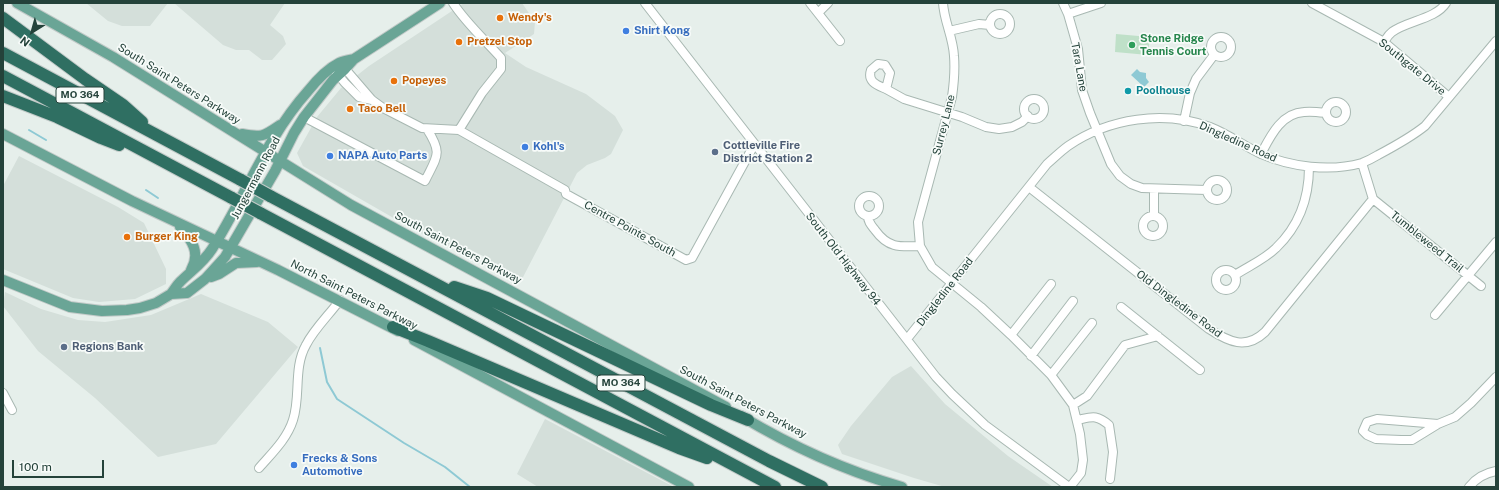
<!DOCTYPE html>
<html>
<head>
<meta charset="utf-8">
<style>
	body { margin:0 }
	#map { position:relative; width:1499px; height:490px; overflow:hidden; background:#e6efeb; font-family:"Public Sans",sans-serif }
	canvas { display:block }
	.frame { position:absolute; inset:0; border:4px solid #24423a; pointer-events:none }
	.north { position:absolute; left:12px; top:12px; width:40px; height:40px; -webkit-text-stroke:3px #f7fbf9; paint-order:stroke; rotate:217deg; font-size:11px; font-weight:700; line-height:16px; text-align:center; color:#24423a }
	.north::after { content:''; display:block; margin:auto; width:14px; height:18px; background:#24423a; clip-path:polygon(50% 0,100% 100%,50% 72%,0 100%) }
	.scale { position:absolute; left:12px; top:460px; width:92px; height:18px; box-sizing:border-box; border:2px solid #24423a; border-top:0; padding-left:5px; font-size:12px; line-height:14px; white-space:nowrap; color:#24423a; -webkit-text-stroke:3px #f7fbf9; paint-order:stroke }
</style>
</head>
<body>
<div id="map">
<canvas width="1499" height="490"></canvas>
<div class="frame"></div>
<div class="north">N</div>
<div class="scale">100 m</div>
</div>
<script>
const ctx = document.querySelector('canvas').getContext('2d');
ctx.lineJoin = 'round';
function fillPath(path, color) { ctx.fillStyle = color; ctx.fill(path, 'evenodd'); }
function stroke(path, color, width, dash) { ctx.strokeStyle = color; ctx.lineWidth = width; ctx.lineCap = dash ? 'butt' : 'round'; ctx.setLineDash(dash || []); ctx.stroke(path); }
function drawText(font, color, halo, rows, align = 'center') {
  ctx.font = font + ' "Public Sans",sans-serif'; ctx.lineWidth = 3.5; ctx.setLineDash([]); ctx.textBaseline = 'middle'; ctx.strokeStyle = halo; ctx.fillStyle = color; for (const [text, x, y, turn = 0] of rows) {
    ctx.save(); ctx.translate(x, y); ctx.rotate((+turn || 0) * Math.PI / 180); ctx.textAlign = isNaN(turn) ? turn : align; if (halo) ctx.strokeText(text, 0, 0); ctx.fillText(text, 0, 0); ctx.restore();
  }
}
const built = new Path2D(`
	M86 3H168L150 26H122L108 21Z
	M174 3H285L270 25 283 36 286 44 272 60H262L249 50H236L223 45Z
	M464 3H522L535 22 534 34 505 53 526 67 586 94 615 116 623 130 611 154 605 158 587 165 577 173 522 279 516 284 506 277 483 256 469 249 451 248 411 228 303 166 297 153 317 117 341 88 369 66Z
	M19 156 118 207 144 223 166 269V284L135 299 99 302 73 298 3 269V186Z
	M5 292 41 309 78 320 105 322 151 315 201 294 268 322 298 347 216 444 158 457 95 398 38 351 3 306Z
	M911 366 945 404 1008 456 1053 487H945L914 478 842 454 838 445 851 426 892 377Z
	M545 419 674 487H538L517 474Z`);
const green = new Path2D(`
	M1116 34 1150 37 1148 55 1115 52Z`);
const water = new Path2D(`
	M1137 69 1140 72 1146 73V78L1149 82 1144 87 1131 75Z`);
const stream = new Path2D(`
	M29 130 46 140
	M146 190 158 198
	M320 348 327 382 337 399 404 443 445 467 470 487`);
const minor = new Path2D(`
	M645 3 936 377 952 394 985 425 1069 487
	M810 3 840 41
	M1063 3 1068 14 1078 49 1082 90 1090 113 1111 164 1120 176 1131 184 1142 188 1207 190
	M1312 3 1384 42 1449 97
	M818 13 828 3
	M990 24a10 10 0 1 1 20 0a10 10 0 1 1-20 0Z
	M1068 14 1101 3
	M949 31 979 24 990 25
	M1211 47a10 10 0 1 1 20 0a10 10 0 1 1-20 0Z
	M1384 42C1386 39 1388 35 1392 32 1406 21 1436 19 1446 3
	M341 64 372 100 383 108 422 128 459 130 482 93 501 69V58C485 40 466 23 453 3
	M878 64 885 65 890 73 886 89C877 85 867 82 871 70Z
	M335 71 345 83 359 97 372 100
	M886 89 904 99 962 117 986 127 999 129 1012 127 1022 122 1028 116
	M1024 109a10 10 0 1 1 20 0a10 10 0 1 1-20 0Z
	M1326 112a10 10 0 1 1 20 0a10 10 0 1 1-20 0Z
	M304 117 425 181C437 156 443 154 427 129
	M1184 121 1190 93 1196 79 1214 55
	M459 130 565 190 566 194 686 260 692 258 754 145
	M1261 154C1270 137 1281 113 1304 112 1311 111 1318 112 1326 113
	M1207 190a10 10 0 1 1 20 0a10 10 0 1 1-20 0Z
	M1029 187 1209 329C1229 342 1246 350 1265 332L1373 199 1362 163
	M1154 189V216
	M859 206a10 10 0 1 1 20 0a10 10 0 1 1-20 0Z
	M1373 199 1481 286
	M1143 226a10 10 0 1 1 20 0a10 10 0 1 1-20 0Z
	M868 216C868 222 871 225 875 230 888 248 899 247 920 246L932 267 981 307 1011 335 1051 375 1073 405 1080 434 1083 460 1081 473 1070 487
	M920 246 918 222 952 97C954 83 955 69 954 56 953 37 944 21 943 3
	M1216 280a10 10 0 1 1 20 0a10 10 0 1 1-20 0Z
	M1235 275C1249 266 1265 259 1276 248 1299 226 1309 198 1309 167
	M1121 307 1200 370
	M1435 315 1496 242
	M1011 335 1051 284
	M907 339 1047 164C1054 158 1061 151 1068 146 1109 118 1164 110 1210 127 1228 134 1244 146 1261 154 1291 167 1330 172 1362 163 1367 161 1373 158 1378 155 1395 146 1410 138 1425 126L1496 41
	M1031 356 1073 301
	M1051 375 1092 323
	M3 393 12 410
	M1073 405 1087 396 1125 345 1158 336
	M1077 420C1092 417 1096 414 1109 425L1113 452 1110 479
	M1438 424 1377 419 1367 422 1363 431 1367 435 1376 439 1401 440H1412L1438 424 1455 417 1471 403 1496 377
	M259 468C272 453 287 439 293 420 301 396 293 368 306 345 314 329 329 315 340 300
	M1469 487C1476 478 1485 473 1496 471`);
const major = new Path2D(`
	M17 3 113 57 351 205 726 407
	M3 134 132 201 278 270 398 331
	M242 134C262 138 264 136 280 125
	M180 227C192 240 201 253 191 270
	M211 277 219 274 236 263 257 262
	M3 280 70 307 102 311 127 310 140 308 156 303 171 294 187 293 205 279 225 257 275 171 294 133 304 117 333 80 345 69 354 59 440 3
	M171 294C174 290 177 285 180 282 191 271 203 263 212 249 245 197 266 138 308 91 316 81 327 69 339 63 343 61 349 60 354 59
	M414 340 689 487
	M741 416C791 446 846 471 902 487`);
const highway = new Path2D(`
	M3 18 85 79 123 105 142 122
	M3 53 241 180
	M3 76 232 198
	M3 96 57 117 101 138 119 145
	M270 196 769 461 822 487
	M260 213 775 487
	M454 287 487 298 711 405 748 420
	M393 327 428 341 679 448 707 458`);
const highwayBridge = new Path2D(`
	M241 180 270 196
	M232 198 260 213`);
const markers = [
	[500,18,4,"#e8710a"],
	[626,31,4,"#3f7fe0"],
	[459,42,4,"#e8710a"],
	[1132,45,4,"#2e9e5b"],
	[394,81,4,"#e8710a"],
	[1128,91,4,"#0f9aa8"],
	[350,109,4,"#e8710a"],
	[525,147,4,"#3f7fe0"],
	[715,152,4,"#5c6f8a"],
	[330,156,4,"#3f7fe0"],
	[127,237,4,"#e8710a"],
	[64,347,4,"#5c6f8a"],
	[294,465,4,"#3f7fe0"]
];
const shields = [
	[80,95,48],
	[621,383,48]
];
const shieldNames = [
	["MO 364",80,95],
	["MO 364",621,383]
];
const foodNames = [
	["Wendy's",508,18],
	["Pretzel Stop",467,42],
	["Popeyes",402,81],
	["Taco Bell",358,109],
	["Burger King",135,237]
];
const shopNames = [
	["Shirt Kong",634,31],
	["Kohl's",533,147],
	["NAPA Auto Parts",338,156],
	["Frecks & Sons",302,459],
	["Automotive",302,472]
];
const leisureNames = [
	["Stone Ridge",1140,39],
	["Tennis Court",1140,52]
];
const streetNames = [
	["Tara Lane",1079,67,80],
	["Southgate Drive",1412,67,39],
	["South Saint Peters Parkway",179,84,32],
	["Surrey Lane",944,125,-76],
	["Dingledine Road",1238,142,24],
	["Jungermann Road",256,178,-62],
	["Centre Pointe South",630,229,29],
	["Tumbleweed Trail",1427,242,39],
	["South Saint Peters Parkway",458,248,28],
	["South Old Highway 94",843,259,52],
	["Dingledine Road",945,292,-52],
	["North Saint Peters Parkway",354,295,27],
	["Old Dingledine Road",1179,304,37],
	["South Saint Peters Parkway",743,402,28]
];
const cultureNames = [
	["Poolhouse",1136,91]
];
const serviceNames = [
	["Cottleville Fire",723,146],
	["District Station 2",723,159],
	["Regions Bank",72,347]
];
fillPath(built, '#d4dfda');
fillPath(green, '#bfe0c8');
fillPath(water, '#8ec9d4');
stroke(stream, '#8ec9d4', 2);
stroke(minor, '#a8b8b2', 10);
stroke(major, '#c2cac8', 12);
stroke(highway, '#c2cac8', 14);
stroke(minor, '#fff', 8);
stroke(major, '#6aa596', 10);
stroke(highway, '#2f6f62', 12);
stroke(highwayBridge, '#c2cac8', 14, []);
stroke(highwayBridge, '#2f6f62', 12);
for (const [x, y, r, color] of markers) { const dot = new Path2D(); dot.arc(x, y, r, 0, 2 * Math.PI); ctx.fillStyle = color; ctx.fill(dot); stroke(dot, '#f7fbf9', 1.5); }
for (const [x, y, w] of shields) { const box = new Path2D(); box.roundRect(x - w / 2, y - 8, w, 16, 3); ctx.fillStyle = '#f7fbf9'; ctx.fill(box); stroke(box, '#24423a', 1); }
drawText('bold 10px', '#24423a', null, shieldNames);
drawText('bold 11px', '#c56008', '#f7fbf9', foodNames, 'left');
drawText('bold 11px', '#366cbe', '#f7fbf9', shopNames, 'left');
drawText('bold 11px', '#27864d', '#f7fbf9', leisureNames, 'left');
drawText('11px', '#24423a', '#f7fbf9', streetNames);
drawText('bold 11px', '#0d838f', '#f7fbf9', cultureNames, 'left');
drawText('bold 11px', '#4e5e75', '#f7fbf9', serviceNames, 'left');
</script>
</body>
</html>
